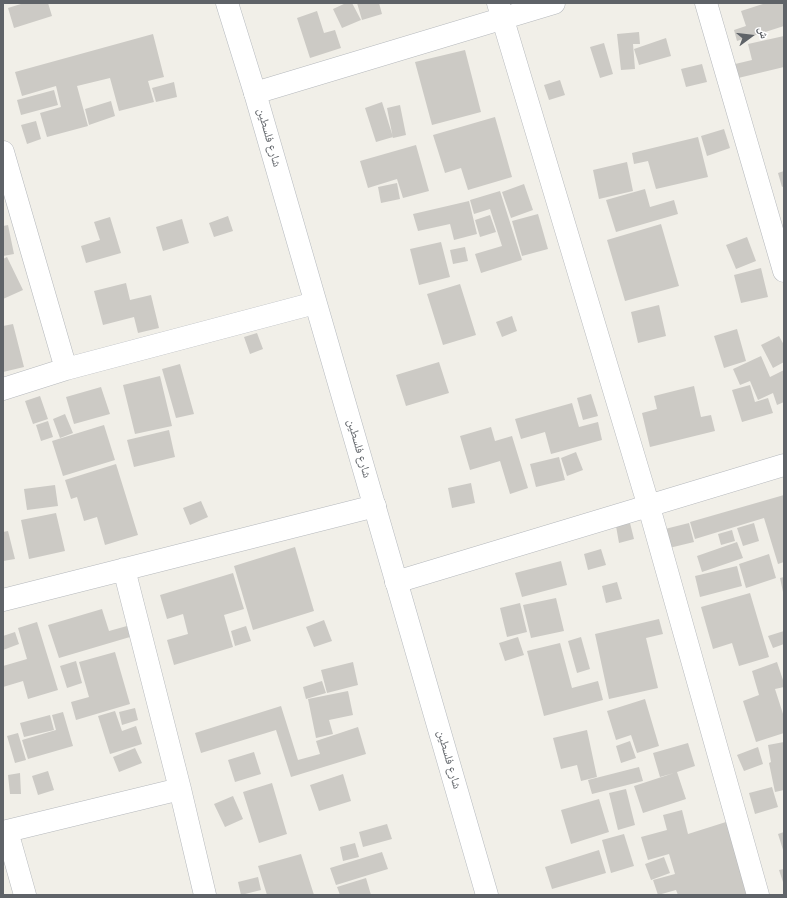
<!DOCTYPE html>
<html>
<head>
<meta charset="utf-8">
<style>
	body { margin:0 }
	#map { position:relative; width:787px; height:898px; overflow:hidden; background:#f1efe8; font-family:Overpass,"Noto Naskh Arabic",sans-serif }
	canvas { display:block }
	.frame { position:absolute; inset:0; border:4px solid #5f6368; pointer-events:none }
	.north { position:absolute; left:731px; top:16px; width:40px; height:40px; -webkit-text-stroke:3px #fff; paint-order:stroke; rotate:75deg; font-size:11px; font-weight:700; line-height:16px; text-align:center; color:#5f6368 }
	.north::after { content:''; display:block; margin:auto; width:14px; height:18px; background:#5f6368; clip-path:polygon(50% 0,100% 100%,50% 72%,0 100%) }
</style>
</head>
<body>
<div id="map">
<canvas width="787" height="898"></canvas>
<div class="frame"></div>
<div class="north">ش</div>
</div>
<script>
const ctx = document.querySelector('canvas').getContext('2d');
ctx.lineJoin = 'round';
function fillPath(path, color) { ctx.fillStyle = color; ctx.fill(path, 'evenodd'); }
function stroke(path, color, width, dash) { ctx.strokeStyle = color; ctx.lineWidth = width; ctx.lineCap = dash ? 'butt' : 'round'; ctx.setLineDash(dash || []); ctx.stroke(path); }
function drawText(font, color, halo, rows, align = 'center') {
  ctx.font = font + ' Overpass,"Noto Naskh Arabic",sans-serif'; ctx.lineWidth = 3; ctx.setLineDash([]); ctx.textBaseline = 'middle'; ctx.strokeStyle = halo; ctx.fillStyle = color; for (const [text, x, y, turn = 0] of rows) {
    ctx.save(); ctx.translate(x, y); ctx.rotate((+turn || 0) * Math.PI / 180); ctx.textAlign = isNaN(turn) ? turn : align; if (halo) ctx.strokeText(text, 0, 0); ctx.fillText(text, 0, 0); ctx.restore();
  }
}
const building = new Path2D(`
	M24 3H48L52 16 14 28 8 8Z
	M346 3H352L361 20 342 28 333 9Z
	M357 3H379L382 14 362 20Z
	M766 3H784V26L737 41 734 30 746 26 741 11Z
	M317 11 324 33 335 30 341 48 310 58 297 18Z
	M639 32 640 44H633L635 69 621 70 617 34Z
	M153 34 164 77 148 81 154 102 119 111 110 78 77 86 88 126 47 137 40 113 61 107 56 86 22 96 15 72Z
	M784 36V67L734 79 731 65 752 60 748 44Z
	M666 38 671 56 639 65 634 49Z
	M604 43 613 74 600 78 590 47Z
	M465 50 481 112 432 125 415 62Z
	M702 64 707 82 686 87 681 69Z
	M560 80 565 95 549 100 544 85Z
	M174 82 177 97 156 102 152 88Z
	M54 90 58 105 21 115 17 100Z
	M111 101 115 116 89 125 85 109Z
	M382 102 393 137 376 142 365 108Z
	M400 105 406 135 393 138 387 108Z
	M495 117 512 177 468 190 461 168 445 173 433 135Z
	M36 121 41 139 27 144 21 125Z
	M724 129 730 148 707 156 701 136Z
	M698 137 708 177 656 189 648 161 634 164 632 153Z
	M416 145 429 191 403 198 397 179 368 188 360 161Z
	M627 162 633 191 599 199 593 170Z
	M784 171V186L782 187 778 173Z
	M397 183 400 199 381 203 378 187Z
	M524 184 533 210 511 218 502 192Z
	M645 189 650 207 674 200 678 214 616 232 606 200Z
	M500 191 522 260 481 273 475 254 502 246 490 209 474 214 470 200Z
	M469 201 477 234 454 240 450 224 418 231 413 214Z
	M538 214 548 249 522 256 512 221Z
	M490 215 496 232 480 237 475 220Z
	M228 216 233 231 214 237 209 223Z
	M110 217 121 253 86 263 81 246 100 240 94 222Z
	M182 219 189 243 163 251 156 227Z
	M661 224 679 286 625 301 607 240Z
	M8 225 14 254 3 256V226Z
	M747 237 756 261 736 269 726 245Z
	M441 242 450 277 419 285 410 249Z
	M465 247 468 261 453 264 450 250Z
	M7 257 23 290 3 299V259Z
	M761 268 768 297 741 303 734 275Z
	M126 283 130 300 151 295 159 328 138 333 134 317 103 325 94 291Z
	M460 284 476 335 443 345 427 294Z
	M659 305 666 336 638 343 631 312Z
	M512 316 517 331 502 337 496 322Z
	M13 324 24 367 3 372V326Z
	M737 329 746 361 724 368 714 336Z
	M257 333 263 349 250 354 244 337Z
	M779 336 784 345V362L773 368 761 345Z
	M761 356 770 377 784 370V402L777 405 773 393 758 400 750 381 740 385 733 369Z
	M439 362 449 393 406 406 396 375Z
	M180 364 194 414 176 418 162 369Z
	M160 376 172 426 135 434 123 385Z
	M750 385 755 402 768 398 773 413 742 422 732 390Z
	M694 386 701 417 711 415 715 431 650 447 642 413 657 409 654 396Z
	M101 387 110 414 74 424 66 397Z
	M591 394 598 416 583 420 577 398Z
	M40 396 48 419 33 424 25 401Z
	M572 403 579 427 598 422 602 440 551 454 545 432 521 439 515 419Z
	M65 414 73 433 60 438 53 419Z
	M48 421 53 437 41 441 36 425Z
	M104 425 115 460 63 476 52 441Z
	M491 427 495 441 512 436 528 488 510 494 500 461 470 470 460 436Z
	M169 430 175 457 134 467 127 440Z
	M576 452 583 470 567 476 561 458Z
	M559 457 565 480 536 487 530 464Z
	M116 464 138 535 105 545 97 517 84 521 77 497 71 499 65 480Z
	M471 483 475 503 452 508 448 488Z
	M55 485 58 506 27 510 24 489Z
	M784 495V562L778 564 764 518 695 539 690 522Z
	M201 501 208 517 190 525 183 508Z
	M56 513 65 551 29 559 21 520Z
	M630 523 634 539 619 543 616 526Z
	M689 523 694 542 665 549 661 530Z
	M754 523 759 541 743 546 737 528Z
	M732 530 735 541 721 545 718 534Z
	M8 531 15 559 3 561V532Z
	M737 542 743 558 702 572 697 556Z
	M295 547 314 611 253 630 234 566Z
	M601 549 606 565 588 570 584 554Z
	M769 554 776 578 746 588 739 564Z
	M561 561 567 585 522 597 515 573Z
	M737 566 742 586 700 597 695 576Z
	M233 573 244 609 224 615 233 647 174 665 167 640 188 634 183 614 167 619 160 595Z
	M784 577V591L783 592 780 578Z
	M617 582 622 599 606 603 602 586Z
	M750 593 769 657 739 666 732 643 713 649 701 607Z
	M556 598 564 631 531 638 523 605Z
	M520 603 527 632 507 637 500 608Z
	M102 609 109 631 127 626 130 637 59 658 48 625Z
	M659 619 663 634 646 638 658 688 609 699 595 634Z
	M324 620 332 641 314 647 306 627Z
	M37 622 58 690 28 699 23 681 3 687V666L27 659 18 628Z
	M246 626 251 641 235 646 231 631Z
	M784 631V644L773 648 768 636Z
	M15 632 19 644 3 650V636Z
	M518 637 524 655 505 661 499 643Z
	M581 637 590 669 577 673 568 641Z
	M560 643 572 688 598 681 603 700 544 716 527 651Z
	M115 652 130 704 76 720 71 702 89 697 79 662Z
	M76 661 82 683 67 688 60 666Z
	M353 662 358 685 327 693 321 670Z
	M777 662 784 683V687L775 689 784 717V733L756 742 743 701 759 695 752 671Z
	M322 681 326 693 306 699 303 687Z
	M348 691 353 715 329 720 333 734 316 738 308 699Z
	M645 699 659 746 637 753 631 735 616 740 607 711Z
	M281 706 298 760 320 754 316 741 358 727 366 754 291 777 276 730 201 753 195 733Z
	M135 708 138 720 122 725 119 712Z
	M115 711 122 731 136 726 142 744 110 754 98 716Z
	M63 712 73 746 28 759 22 740 56 730 52 715Z
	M50 715 54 730 24 737 20 723Z
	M587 730 597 777 581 781 577 765 561 769 553 738Z
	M18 733 26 760 15 763 7 736Z
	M630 741 636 758 621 763 616 746Z
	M784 742V790L775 792 769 763 771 762 768 745Z
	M688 743 695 766 677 772 686 799 643 813 634 786 674 773 660 777 653 753Z
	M758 747 763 764 744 771 737 755Z
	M135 748 142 763 119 772 113 757Z
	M254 752 261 774 235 782 228 760Z
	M639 767 643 781 592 794 588 780Z
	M48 771 54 790 38 795 32 776Z
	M20 773 21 794H10L8 775Z
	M343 774 351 801 319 811 310 785Z
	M272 783 287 834 259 843 243 792Z
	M772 787 778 807 755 814 749 793Z
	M626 789 635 825 618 830 609 793Z
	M233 796 243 819 225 827 214 804Z
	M599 799 609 832 571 844 561 810Z
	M682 810 688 834 726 822 749 895H678L676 890 658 895 653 880 675 874 669 854 648 860 641 837 667 830 663 815Z
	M387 824 392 839 363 847 359 832Z
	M784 832V853L778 834Z
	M624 834 634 866 611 873 602 840Z
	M355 843 359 857 343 861 340 847Z
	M599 850 606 873 552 889 545 867Z
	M382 852 388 869 336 885 330 868Z
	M301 854 314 895H267L258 866Z
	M664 857 670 873 651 880 645 864Z
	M784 869V885L779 870Z
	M258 877 261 890 241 895 238 882Z
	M366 878 371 895H340L337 887Z`);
const street = new Path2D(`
	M498 3 649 507 758 895
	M706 3 784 271
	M255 93 554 3
	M3 152 66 369
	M3 389 66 369 315 303
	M124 569 180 789 205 895
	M396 582 784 465
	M3 600 375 506
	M7 831 25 895
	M3 832 180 789`);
const secondary = new Path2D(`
	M227 3 255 93 487 895`);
const streetNames = [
	["شارع فلسطين",268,138,74],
	["شارع فلسطين",358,449,74],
	["شارع فلسطين",448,760,74]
];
fillPath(building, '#cccac5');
stroke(street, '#b5b8bc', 23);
stroke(secondary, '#b6babf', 23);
stroke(street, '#fff', 22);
stroke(secondary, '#fff', 22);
drawText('12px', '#5f6368', '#fff', streetNames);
</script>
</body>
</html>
